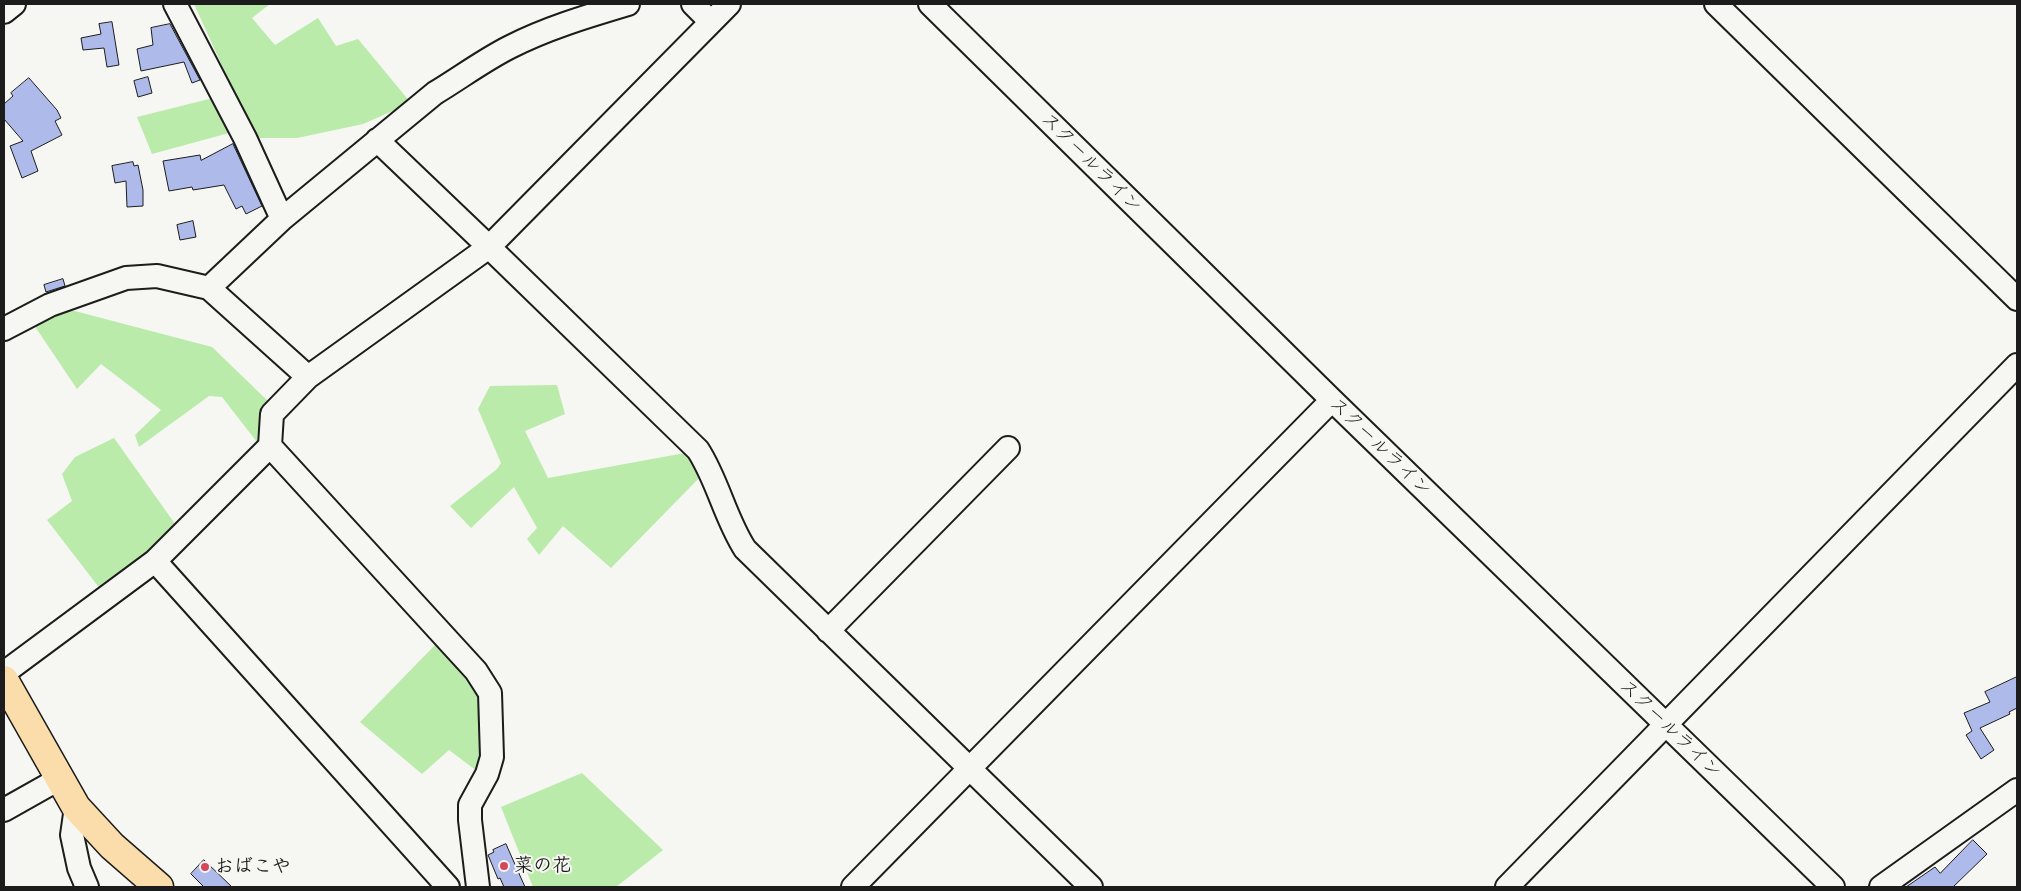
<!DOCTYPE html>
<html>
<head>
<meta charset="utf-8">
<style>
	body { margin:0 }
	#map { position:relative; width:2021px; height:891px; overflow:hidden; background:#f6f6f2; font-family:"Shantell Sans",sans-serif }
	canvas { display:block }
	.frame { position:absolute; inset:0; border:5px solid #1c1c1c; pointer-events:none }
</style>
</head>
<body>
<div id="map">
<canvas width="2021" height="891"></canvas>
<div class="frame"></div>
</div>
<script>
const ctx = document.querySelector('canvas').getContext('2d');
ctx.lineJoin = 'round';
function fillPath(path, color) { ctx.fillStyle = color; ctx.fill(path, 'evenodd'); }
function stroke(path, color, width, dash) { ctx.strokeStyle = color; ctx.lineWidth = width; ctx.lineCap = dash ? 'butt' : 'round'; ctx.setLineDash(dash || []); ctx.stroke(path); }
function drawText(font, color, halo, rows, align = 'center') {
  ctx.font = font + ' "Shantell Sans","Klee One",sans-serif'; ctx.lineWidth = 4; ctx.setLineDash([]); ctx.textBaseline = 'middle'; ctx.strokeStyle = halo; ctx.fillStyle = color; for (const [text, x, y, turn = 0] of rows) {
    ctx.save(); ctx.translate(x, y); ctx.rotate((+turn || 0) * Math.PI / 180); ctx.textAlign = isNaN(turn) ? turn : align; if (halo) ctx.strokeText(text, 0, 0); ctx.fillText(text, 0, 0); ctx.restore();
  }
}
const green = new Path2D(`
	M194 4H270L252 18 275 45 318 18 336 46 358 39 411 103 363 124 297 138H255Z
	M213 98 229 133 152 154 137 117Z
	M67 309 212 347 270 403 260 446 222 397 209 396 139 447 135 435 161 410 101 364 77 389 34 325Z
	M557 385 565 414 525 431 548 478 685 453 702 475 611 568 563 526 539 555 527 539 537 528 514 487 471 528 450 506 497 469 501 463 478 409 490 386Z
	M114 438 178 528 145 558 101 590 47 520 72 501 62 474 75 457Z
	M436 644 478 691 485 740 481 774 449 750 422 774 360 722Z
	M582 773 663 850 616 887H533L501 807Z`);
const building = new Path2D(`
	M112 22 119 65 107 67 104 48 83 50 81 38 101 34 99 24Z
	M170 24 200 80 192 83 184 62 141 71 137 49 153 45 151 28Z
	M148 77 152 93 138 97 134 81Z
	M29 78 57 110 61 118 55 121 62 135 31 151 38 171 22 178 10 146 23 141 4 119V104L13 96 11 93Z
	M233 144 262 206 246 214 242 206 236 209 224 185 193 190 192 187 169 191 163 161 200 155 201 160Z
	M133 162 134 166 138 165 143 190V206L127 207 126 181 115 183 112 166Z
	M193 221 196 237 180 240 177 225Z
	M63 279 65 286 46 292 44 285Z
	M2017 677V708L2009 712 2010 714 1980 728 1994 750 1981 759 1966 735 1972 731 1964 713 1990 702 1985 692Z
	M1973 840 1987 854 1953 887H1906L1935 867 1940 873Z
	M506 844 525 887H504L500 878 498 879 488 855 494 852 493 850Z
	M204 860 232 887H204L191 874Z`);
const minor = new Path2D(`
	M175 4 245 138 282 219 209 288
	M693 4 711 22
	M930 4 1332 400 1833 887
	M1716 4 2017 299
	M4 12 14 4
	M377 140 489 247 698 450C718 481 725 518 745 549L1091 887
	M282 219 435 93C460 78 484 60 510 47 547 28 588 16 628 4
	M4 329 50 305 126 278 157 276 209 288 308 377
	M270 446 476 671 490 693 492 757 487 774 470 805V820L478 887
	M155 561 448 887
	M828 631 1008 448
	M4 673 155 561 270 446 272 414 308 377 489 247 729 4
	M76 807 72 835 79 868 87 887
	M4 810 59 779
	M853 887 1332 400
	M1507 887 2017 365
	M1881 887 2017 790`);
const major = new Path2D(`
	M4 680 76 807 112 846 159 887`);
const markers = [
	[504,866,5,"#d1495b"],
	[205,867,5,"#d1495b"]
];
const streetNames = [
	["スクールライン",1091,163,45],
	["スクールライン",1380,447,44],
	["スクールライン",1670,729,44]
];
const poiNames = [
	["菜の花",514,866],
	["おばこや",215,867]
];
fillPath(green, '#baebaa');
fillPath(building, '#aebaea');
stroke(building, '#1c1c1c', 1);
stroke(minor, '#1c1c1c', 26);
stroke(major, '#1c1c1c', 31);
stroke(minor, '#f6f6f2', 22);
stroke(major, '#fbddab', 28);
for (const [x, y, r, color] of markers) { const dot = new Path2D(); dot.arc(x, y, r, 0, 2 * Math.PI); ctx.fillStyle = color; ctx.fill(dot); stroke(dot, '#f6f6f2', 2); }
drawText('19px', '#1c1c1c', '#f6f6f2', streetNames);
drawText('bold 19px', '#1c1c1c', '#f6f6f2', poiNames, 'left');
</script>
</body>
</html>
